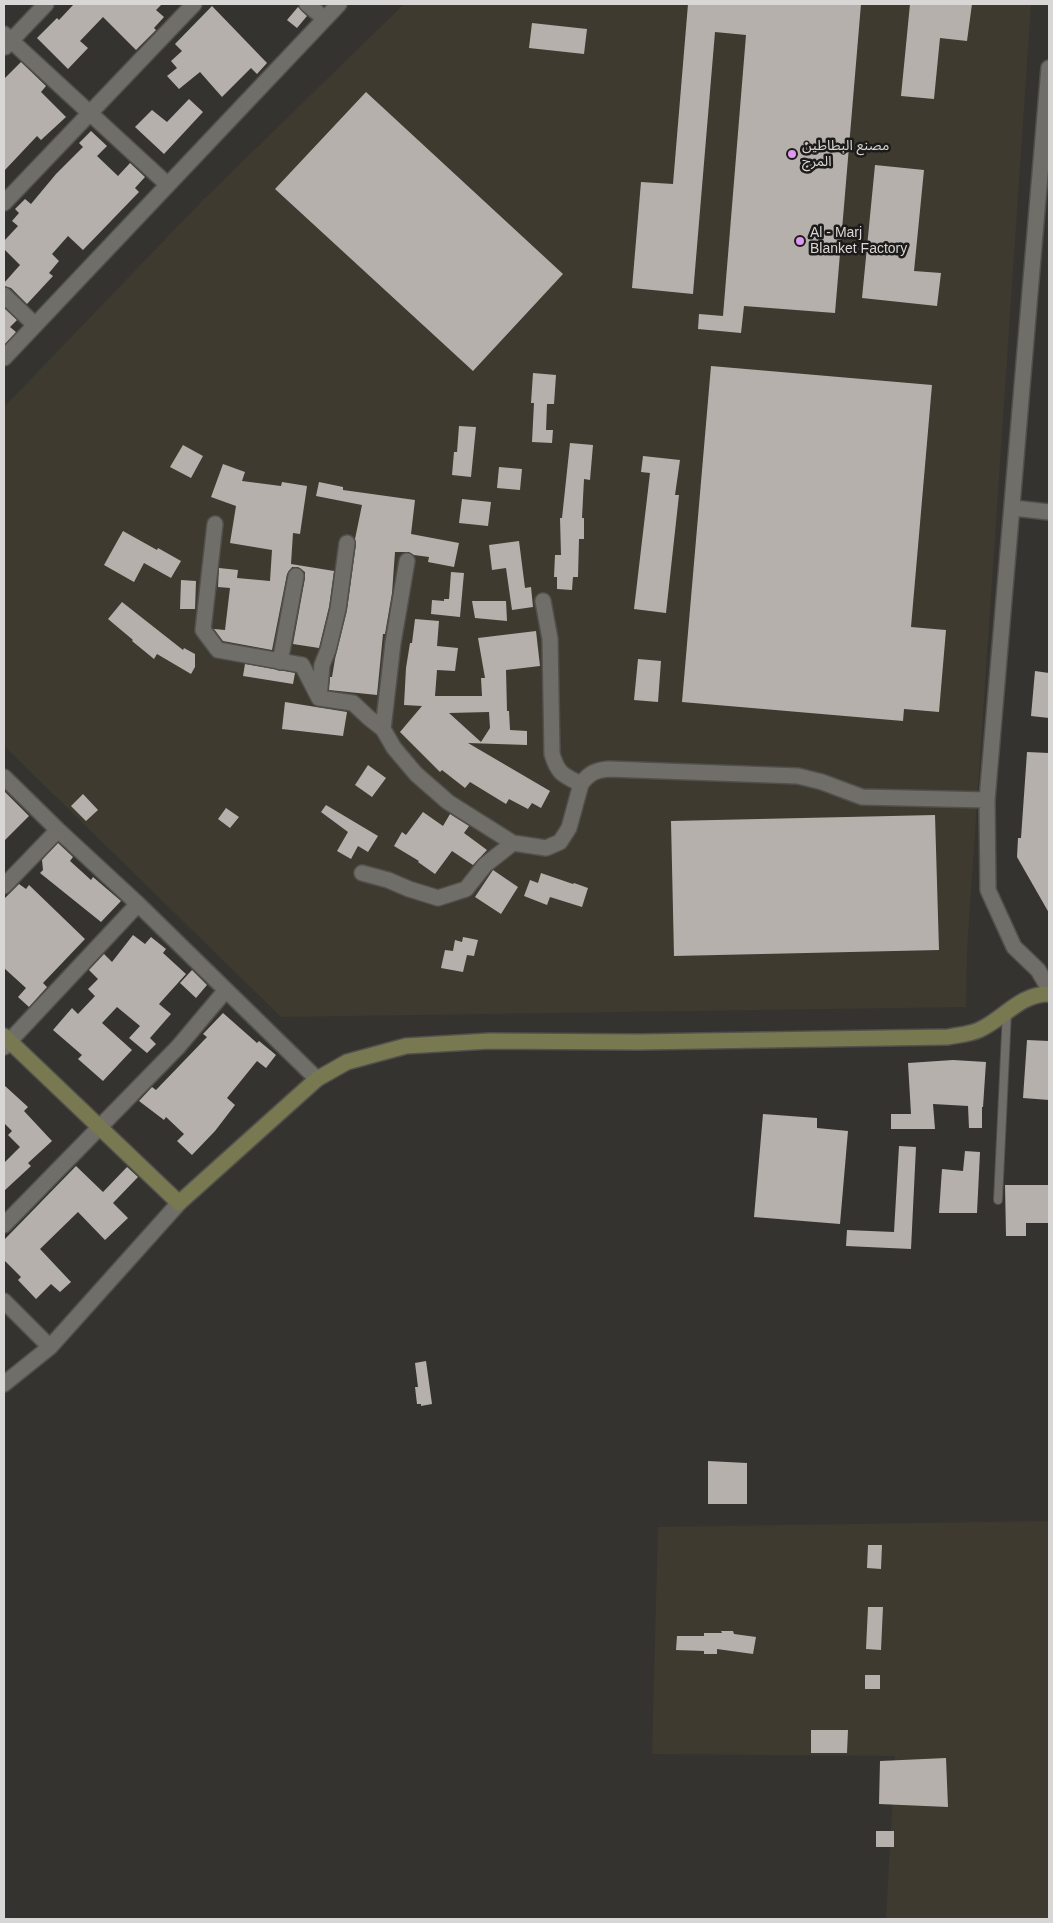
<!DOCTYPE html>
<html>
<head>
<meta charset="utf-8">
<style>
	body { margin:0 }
	#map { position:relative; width:1053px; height:1923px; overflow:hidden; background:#35332f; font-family:Arial,sans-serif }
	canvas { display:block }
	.frame { position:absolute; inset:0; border:5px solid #d8d7d5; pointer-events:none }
</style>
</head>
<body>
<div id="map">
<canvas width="1053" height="1923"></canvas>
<div class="frame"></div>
</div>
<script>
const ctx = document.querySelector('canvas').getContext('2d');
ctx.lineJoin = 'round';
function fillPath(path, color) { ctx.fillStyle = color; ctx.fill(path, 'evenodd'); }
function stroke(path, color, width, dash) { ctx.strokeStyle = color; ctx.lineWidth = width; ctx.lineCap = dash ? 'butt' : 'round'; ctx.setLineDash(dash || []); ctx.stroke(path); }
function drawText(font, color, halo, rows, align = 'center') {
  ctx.font = font + ' Arial,"Noto Sans Arabic",sans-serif'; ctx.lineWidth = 5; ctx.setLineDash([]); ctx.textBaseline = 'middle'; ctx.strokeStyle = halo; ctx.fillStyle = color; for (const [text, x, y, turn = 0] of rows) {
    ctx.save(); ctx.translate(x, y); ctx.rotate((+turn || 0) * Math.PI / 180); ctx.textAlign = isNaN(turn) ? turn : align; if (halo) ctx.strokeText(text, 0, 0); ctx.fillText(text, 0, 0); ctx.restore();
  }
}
const built = new Path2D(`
	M404 4H1031L967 951 966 1007 281 1017 4 746V407L202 201Z
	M1049 1521V1919H886L895 1756 652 1754 658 1527Z`);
const building = new Path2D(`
	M74 4H162L156 10 164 17 154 28 156 30 136 50 103 17 80 41 88 48 68 69 37 38 57 18 59 20Z
	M688 4H861L835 313 744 306 741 333 698 329 699 314 723 316 746 35 715 32 693 294 632 288 641 182 673 184Z
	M910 4H972L967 41 940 38 934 99 901 96Z
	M212 6 267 63 257 74 251 68 222 97 200 72 179 89 167 76 177 68 171 61 182 51 175 44Z
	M298 7 307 16 297 28 287 20Z
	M532 23 587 29 584 54 529 48Z
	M21 62 46 86 41 92 66 117 41 140 37 136 4 171V79Z
	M366 92 563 274 473 371 275 189Z
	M189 99 203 112 164 154 135 127 152 110 167 122Z
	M91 131 107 146 97 156 118 176 130 163 145 177 135 188 139 192 83 250 68 236 52 254 59 261 49 273 53 276 27 304 11 288 4 286V283L20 265 4 249V241L18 226 12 221 19 213 15 209 25 199 31 204 56 174 83 147 79 143Z
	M875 165 924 170 914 271 941 273 937 306 862 298Z
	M4 308 17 320 10 327 16 332 4 345Z
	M711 366 932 385 911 627 946 630 939 712 904 709 903 721 682 702Z
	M533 373 556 375 554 404H547L546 430H553L552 443 532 442 534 403H531Z
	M459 426 476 427 471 477 452 475 454 452H457Z
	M570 443 593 445 590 480 584 479 582 518H584V539H579L578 577H573L572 590 557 589V577H554L555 555H561L560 518H562Z
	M183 445 203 456 191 478 170 467Z
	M643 456 680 460 675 495H679L666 613 634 609 650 473 641 472Z
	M223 464 245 472 242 481 281 486 282 482 307 486 300 534 293 533 291 564 334 571 329 607 319 648 293 644 305 578V572L298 567H292L287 574 272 650 223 641 214 629 225 630 230 588 218 587 219 568 238 570 237 578 270 581 272 550 230 543 236 506 211 497Z
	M499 467 522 469 520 490 497 488Z
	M319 482 343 487V490L415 500 411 534 459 543 454 567 428 562 429 557 414 555 409 552H395L392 593 385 634H383L377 695 329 690 330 677H332L335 659 347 610 356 544 355 539 362 505 316 496Z
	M462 499 491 502 488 526 459 523Z
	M123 531 157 550 158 548 181 561 171 578 144 563 134 582 104 565Z
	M519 541 525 588 531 587 533 607 512 610 506 568 492 570 489 545Z
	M451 572 464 573 460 617 431 614 432 600 444 601V599H449Z
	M181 580 196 581 195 609H180Z
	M472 601H506L507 621 475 618Z
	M122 602 183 650 184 648 195 654V667L191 674 157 654 154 659 132 641 133 640 108 619Z
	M415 619 439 621 437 646 458 648 455 671 437 670 435 696H482L481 678H485L478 638 536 631 540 666 506 670 507 711H509L510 730 527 731V745L468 743 550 791 541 808 532 803 528 809 509 799 506 804 470 782 465 788 442 770 440 772 400 732 422 706 404 705 406 668 410 643H412ZM489 712 490 728 481 742 449 713Z
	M638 659 661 661 658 702 634 700Z
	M245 664 295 673 293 684 243 676Z
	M1035 671 1049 673V718L1031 716Z
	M285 702 347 712 343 736 282 729Z
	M1027 752 1049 753V913L1017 857 1018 838H1021Z
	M368 765 386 778 372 797 355 785Z
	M4 791 29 816 4 841Z
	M83 794 98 810 86 821 71 806Z
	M326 805 378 836 368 852 358 846 351 859 337 851 348 832 321 812Z
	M226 808 239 817 230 828 218 819Z
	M423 812 443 826 450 814 469 826 464 833 487 850 473 865 452 851 435 874 418 862 419 861 394 846 402 832 406 835Z
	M935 815 939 950 674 956 671 821Z
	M58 843 73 857 70 861 91 880 93 877 121 901 101 922 40 873 43 870 42 860Z
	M493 870 518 887 501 914 475 897Z
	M541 873 573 884 574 883 588 888 582 907 550 897 547 905 524 896 530 880 538 883Z
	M19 884 26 889 29 885 85 939 43 983 47 987 29 1007 18 997 26 988 4 968V899Z
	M133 935 145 944 151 937 166 949 163 953 186 974 159 1004 171 1014 150 1038 156 1044 147 1053 129 1038 140 1026 117 1007 102 1023 132 1050 103 1081 78 1059 82 1055 53 1030 72 1008 78 1014 95 996 88 989 98 979 89 970 104 954 112 962Z
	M463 937 478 940 474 956 467 955 463 972 441 968 445 950 453 951 455 940 462 942Z
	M192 970 207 985 196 998 180 983Z
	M223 1013 257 1043 259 1041 276 1055 266 1068 257 1061 227 1098 235 1105 215 1131 192 1155 177 1141 184 1134 166 1117 164 1120 139 1101 152 1087 156 1090 207 1037 203 1034Z
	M1027 1040 1049 1041V1100L1023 1098Z
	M953 1060 986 1062 983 1107H982V1128H969L968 1106 933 1104 935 1129H891V1114H911L908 1063Z
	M4 1085 28 1107 24 1111 52 1141 28 1163 31 1166 4 1191V1163L20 1147 8 1135 12 1131 4 1123Z
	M763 1114 817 1118V1128L848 1131 840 1224 754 1217Z
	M899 1146 916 1147 911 1249 846 1246 847 1230 894 1232Z
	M965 1151 980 1152 977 1213H939L942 1169 963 1171Z
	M76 1166 103 1192 127 1167 138 1177 113 1203 128 1218 105 1240 78 1212 40 1249 71 1282 60 1292 51 1284 36 1299 18 1280 21 1277 4 1260V1240Z
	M1005 1185H1049V1223H1026V1236H1006Z
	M426 1361 432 1404 421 1406V1404H417L415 1387H418L415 1363Z
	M708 1461 747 1463V1504H708Z
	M868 1545H882L881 1569 867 1568Z
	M868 1607H883L881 1650 866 1649Z
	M721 1631H733L734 1634 756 1637 753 1654 717 1649V1654H704V1651L676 1650 677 1636H704V1633H722Z
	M865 1675H880V1689H865Z
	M811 1730H848L847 1753H811Z
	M946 1758 948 1807 879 1804 880 1761Z
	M876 1831H894V1847H876Z`);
const lane = new Path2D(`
	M998 1200 1007 1012`);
const street = new Path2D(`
	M307 4 325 19
	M4 34 168 185
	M5 47 46 4
	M1049 68 987 800 988 890 1014 947 1038 970 1049 989
	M4 203 194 4
	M4 295 35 325
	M4 358 339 4
	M1013 508 1049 512
	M215 524 203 630 218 650 302 665 319 698 353 703 369 718 383 729 394 748 416 774 448 802 513 843 546 848 560 842 569 828 581 784C589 773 596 770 609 769L798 776 822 782 862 797 987 800
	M543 601 550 639 552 754C558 774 563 775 581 784
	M280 662 296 576
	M319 698 322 665 328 650 338 609 347 543
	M383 729 393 643 407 561
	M4 777 58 830 138 904 317 1079
	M362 873 388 880 409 889 438 898 466 889 485 865 513 843
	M4 886 58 830
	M4 1047 138 904
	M4 1225 178 1047 226 990
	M4 1301 50 1347
	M4 1384 50 1347 179 1203`);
const secondary = new Path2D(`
	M4 1036 179 1203 317 1079 347 1062 406 1046 489 1041 639 1042 948 1037C958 1035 970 1034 979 1030 1004 1019 1019 994 1049 994`);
const markers = [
	[792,154,5,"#df98f1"],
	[800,241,5,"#df98f1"]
];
const poiNames = [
	["مصنع البطاطين",802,146],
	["المرج",802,162],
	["Al - Marj",810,233],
	["Blanket Factory",810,249]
];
fillPath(built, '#3e3a30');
fillPath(building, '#b5b0ac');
stroke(lane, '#51504c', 10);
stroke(street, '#51504c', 18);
stroke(secondary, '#51504c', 18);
stroke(lane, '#706e69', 8);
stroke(street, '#706e69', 15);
stroke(secondary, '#787851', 15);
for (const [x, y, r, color] of markers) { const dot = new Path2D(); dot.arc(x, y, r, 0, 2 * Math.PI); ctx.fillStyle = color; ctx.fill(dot); stroke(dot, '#1c1b19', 2); }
drawText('14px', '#d8d7d5', '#1c1b19', poiNames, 'left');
</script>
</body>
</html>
